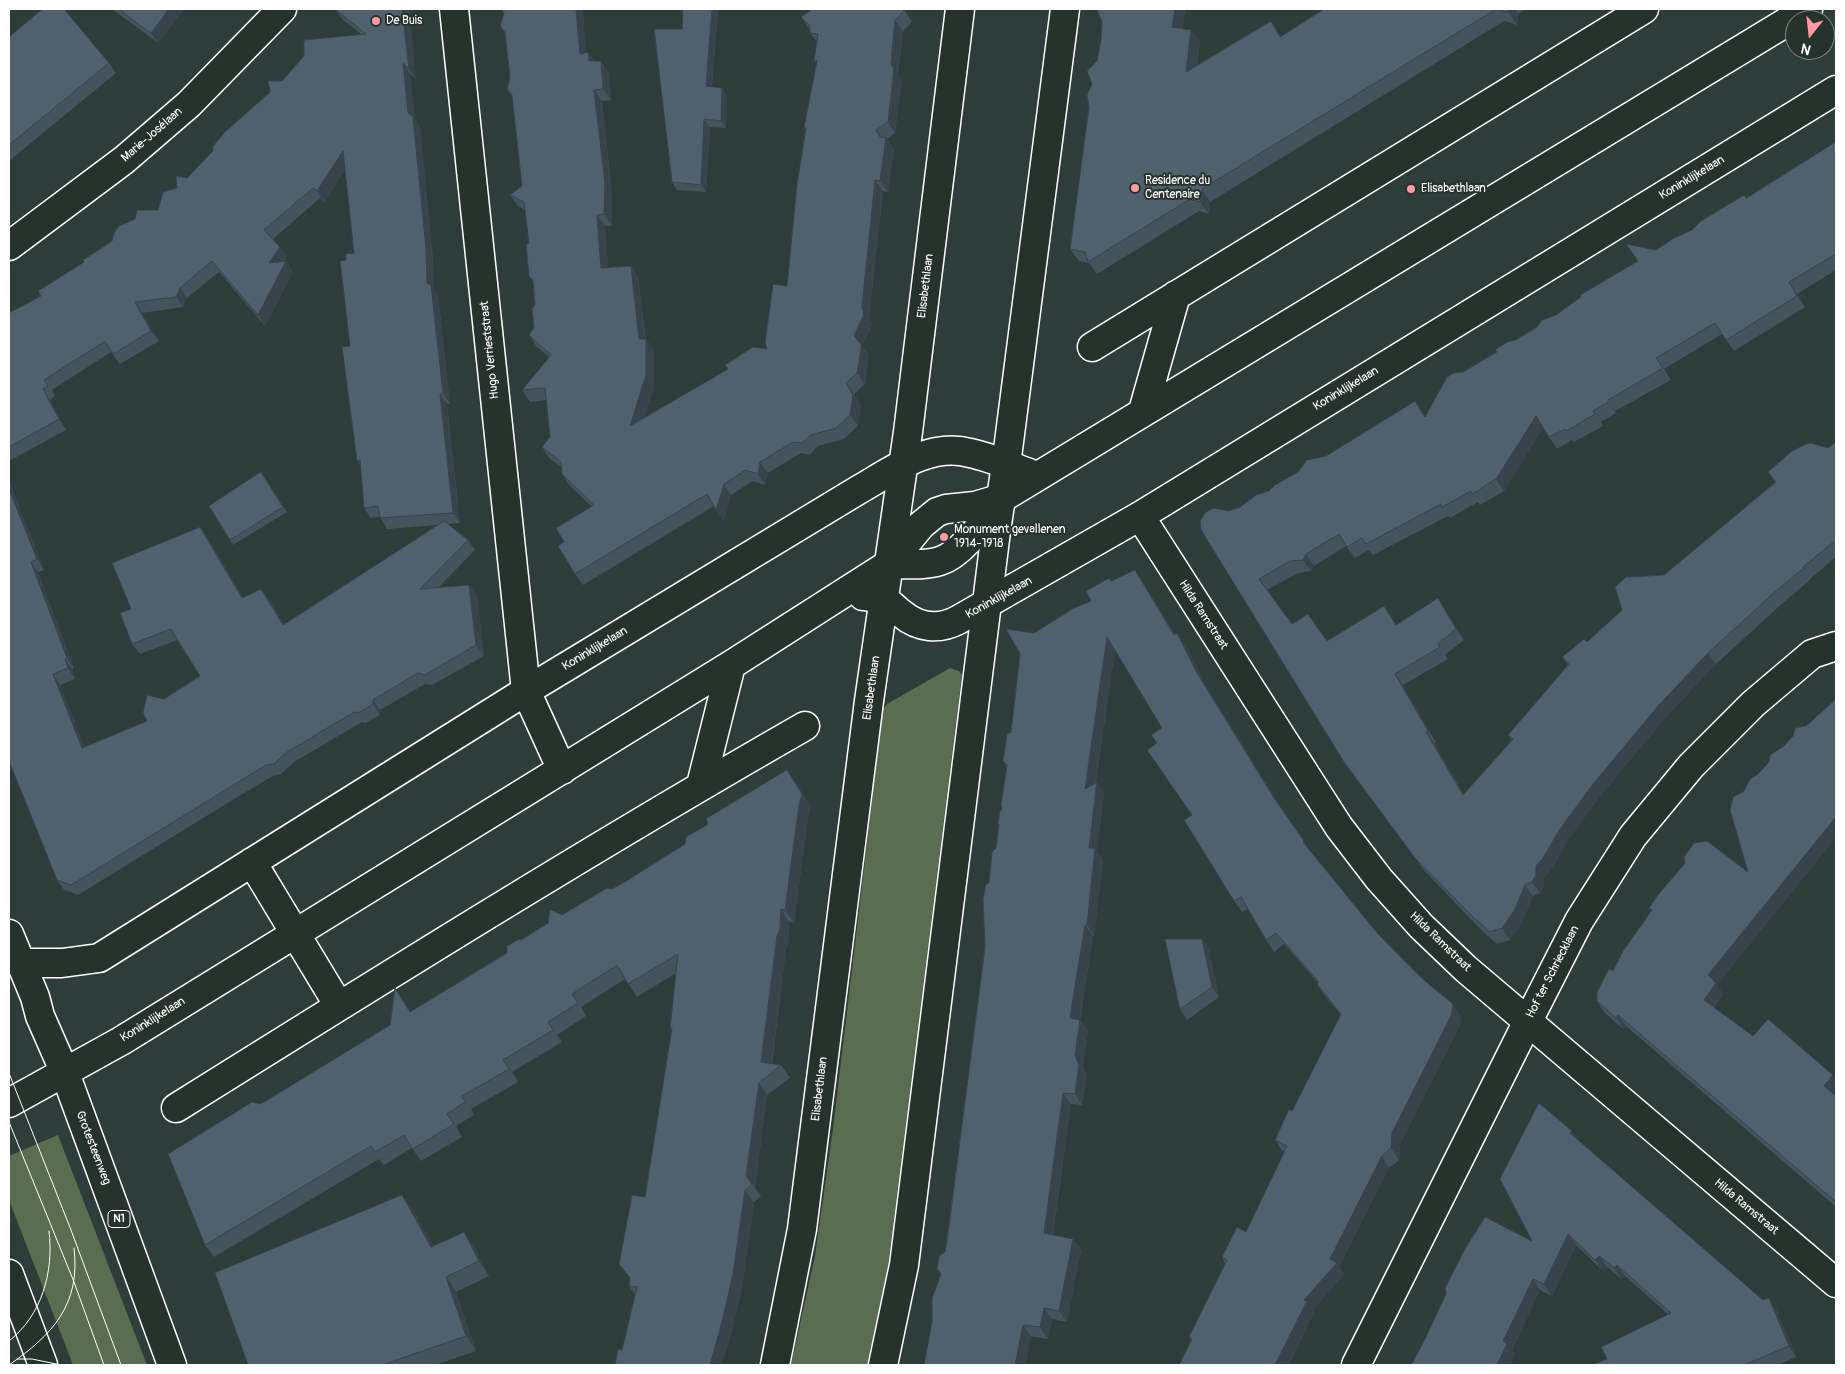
<!DOCTYPE html>
<html>
<head>
<meta charset="utf-8">
<style>
	body { margin:0 }
	#map { position:relative; width:1845px; height:1374px; overflow:hidden; background:#2e3c3a; font-family:Pangolin,sans-serif }
	canvas { display:block }
	.frame { position:absolute; inset:0; border:10px solid #fff; pointer-events:none }
	.north { position:absolute; left:1785px; top:10px; width:50px; height:50px; box-sizing:border-box; background:#26332d; border:1px solid #7d8581; border-radius:50%; rotate:196deg; font-size:14px; font-weight:700; line-height:20px; text-align:center; color:#fff }
	.north::after { content:''; display:block; margin:auto; width:18px; height:22px; background:#ff9aa2; clip-path:polygon(50% 0,100% 100%,50% 72%,0 100%) }
</style>
</head>
<body>
<div id="map">
<canvas width="1845" height="1374"></canvas>
<div class="frame"></div>
<div class="north">N</div>
</div>
<script>
const ctx = document.querySelector('canvas').getContext('2d');
ctx.lineJoin = 'round';
function fillPath(path, color) { ctx.fillStyle = color; ctx.fill(path, 'evenodd'); }
function stroke(path, color, width, dash) { ctx.strokeStyle = color; ctx.lineWidth = width; ctx.lineCap = dash ? 'butt' : 'round'; ctx.setLineDash(dash || []); ctx.stroke(path); }
function drawText(font, color, halo, rows, align = 'center') {
  ctx.font = font + ' Pangolin,sans-serif'; ctx.lineWidth = 4; ctx.setLineDash([]); ctx.textBaseline = 'middle'; ctx.strokeStyle = halo; ctx.fillStyle = color; for (const [text, x, y, turn = 0] of rows) {
    ctx.save(); ctx.translate(x, y); ctx.rotate((+turn || 0) * Math.PI / 180); ctx.textAlign = isNaN(turn) ? turn : align; if (halo) ctx.strokeText(text, 0, 0); ctx.fillText(text, 0, 0); ctx.restore();
  }
}
const green = new Path2D(`
	M950 668 959 671 962 675 888 1267 869 1356 867 1365H791L815 1256 833 1129 883 710 887 704Z
	M58 1135 147 1365H73L9 1200V1156Z`);
const street = new Path2D(`
	M454 9 526 691 562 770
	M9 246 124 160 189 104 282 9
	M1092 347 1644 9
	M1143 411 1176 295
	M1140 516 1339 827 1379 879 1421 926 1466 969 1836 1283
	M889 564C905 564 924 566 940 561 964 553 986 518 1002 498
	M863 596C869 597 877 597 883 600 890 602 896 610 902 614 919 628 939 630 958 620L1140 516 1836 90
	M701 785 731 665
	M252 862 339 1006
	M21 963H62L99 958 526 691 860 489C893 470 930 442 970 453 990 457 1010 466 1029 473
	M9 1103 121 1041 731 665 889 564 921 525 937 512 946 509 975 506 1002 498 1808 9
	M176 1108C384 978 592 848 805 726
	M1356 1365 1528 1021 1579 921 1633 836 1691 766 1753 704 1812 654 1836 646`);
const secondary = new Path2D(`
	M775 1365 802 1229 869 701 908 432 960 9
	M883 1365 904 1265 996 531 1006 465 1065 9`);
const primary = new Path2D(`
	M9 934 35 997 40 1016 65 1073 172 1365
	M9 1274 43 1365`);
const tram = new Path2D(`
	M9 1073 71 1230 121 1365
	M9 1122 74 1282 104 1365
	M9 1341C42 1315 54 1272 49 1231
	M17 1359H32L61 1365
	M9 1365C52 1335 81 1305 74 1248`);
const wall = new Path2D(`
	M112 9H184L158 43Z
	M409 9 416 79 410 74 415 119 420 127 433 259 434 290 438 295 450 404H447L460 523 448 524 468 540 475 550 439 587 477 595 484 656 432 685 425 684 380 710V715L365 723 362 722 294 762 281 774 273 776 234 799 78 895 64 890 57 880 9 761V481L44 570 38 572 74 668 72 669 75 679 60 685 84 747 147 721 164 699 200 676 177 640 140 654 132 644 131 609 200 527 207 537 243 597 269 599 284 625 438 525 387 529 380 517 371 518 364 508 361 467 357 461 346 260 354 253 345 170 324 202 320 198 273 239 280 247 287 257 285 261H286L293 272 265 326 219 272 187 298 183 307 142 313 159 341 120 364 111 352 52 390 55 396 50 400 66 430 9 461V313L41 296 112 241 158 210 177 188 282 81 361 34 343 20 336 10Z
	M683 9H718L712 87 722 88 727 96 726 128 710 127 706 192 677 190 672 182Z
	M813 9H907L906 12 912 22 903 31 898 75 902 80 895 133 887 139 894 149 888 192 883 191 869 318 872 325 862 346 869 355 868 361 865 384 854 394 861 406 858 426 844 439 818 446 810 455 801 453 768 473 765 485 753 481 731 495 724 521 714 506 583 585 575 574 564 542 592 507 569 485 562 474 561 467 549 458 542 447 550 437 546 400 530 402 522 390 549 357 536 346 529 335 534 328 535 305 533 282 529 276V243L525 210 518 206 510 195 522 186 512 97 507 89 510 78 505 33 500 26 586 53 588 52 594 61 609 72 611 100 602 101 612 194V226H605L608 267 631 266 638 277 646 339 654 350V386L644 418 767 349 787 286 805 130 804 127 817 64 814 60 817 42 810 33V30L801 17Z
	M1324 9H1526L1518 14 1517 25 1504 21 1210 202 1209 214 1199 211 1097 274 1089 263 1079 261 1070 249 1092 84 1101 40 1102 22 1191 30 1200 42 1197 65 1281 37Z
	M9 37 109 63 116 73 9 161Z
	M1836 142V270L1797 294 1805 307 1734 351 1722 334 1664 369 1671 380 1615 411 1616 413 1601 422 1603 426 1574 442 1572 440 1557 449 1543 428 1504 491 1480 505 1478 502 1450 518 1448 516 1373 555 1369 550 1355 558 1346 546 1314 566 1311 571 1298 573 1267 590 1292 624 1327 640 1397 625 1438 598 1464 640 1445 655 1448 659 1403 685 1436 742 1434 743 1464 794 1512 741 1508 735 1568 665 1562 657 1587 642 1775 482 1768 472 1828 448 1836 442V557L1811 578V579L1784 602 1716 664 1666 717 1601 795 1568 840 1551 870 1544 877V886L1540 893 1533 896 1522 922 1510 940 1497 944 1480 929 1423 869 1344 762 1229 511 1240 507 1269 491 1326 456 1426 417 1463 372 1556 315 1656 250 1692 230 1746 198Z
	M261 472 287 512 233 545 230 540Z
	M1109 578 1111 581H1142L1175 634 1185 644 1205 684 1282 809 1311 852 1378 934 1461 1016 1460 1025 1400 1144 1399 1160 1389 1168 1339 1267 1344 1274 1313 1310 1314 1312 1289 1365H1179L1191 1340 1189 1337 1225 1263 1222 1257 1246 1232 1284 1152 1282 1151 1275 1140 1292 1111 1341 1015 1324 995 1317 984 1318 983 1284 944 1274 952 1266 940 1248 909 1242 912 1234 901 1192 815 1157 743 1162 728 1115 649 1096 782 1104 793 1097 852 1103 860 1094 936H1093L1080 1020 1088 1031 1083 1066 1087 1076 1082 1105 1071 1104 1053 1235 1073 1239 1081 1250 1067 1322 1052 1319 1048 1339 932 1322 941 1275 937 1269 945 1252 985 947 989 883 996 848 1007 767 1003 761 1034 633 1091 601Z
	M1806 726 1717 985 1723 994 1714 1008 1836 1096V1207L1626 1026 1623 1029 1604 1012 1597 1001 1613 971 1651 911 1649 908 1748 872 1744 791 1758 774 1784 746Z
	M796 783 811 807 808 818 794 923 789 922V941L786 949 772 1064 781 1065 790 1078 767 1095 755 1188 761 1196 754 1202 742 1287 731 1335 622 1350 635 1295 629 1286 630 1279 619 1264 645 1197 672 1031 670 1028 676 973 637 997 625 979 581 1007 586 1016 557 1035 562 1042 512 1072 518 1082 471 1109 474 1115 456 1126 462 1137 421 1161 412 1148 384 1165 379 1159 214 1257 205 1245 261 1104 390 1025 395 988 410 1012 507 953 521 940 562 915 612 889Z
	M1202 939 1209 949 1219 997 1187 1020 1180 1009Z
	M1572 1131 1580 1142 1763 1300 1776 1309 1796 1357 1778 1365H1592L1607 1359 1668 1314 1625 1276 1621 1279 1607 1267 1603 1271 1576 1245 1552 1296 1540 1290 1512 1350 1515 1355 1424 1341 1532 1241Z
	M402 1195 413 1210 433 1246 464 1232 474 1247 489 1276 456 1292 476 1351 435 1365H248Z`);
const shadedWall = new Path2D(`
	M169 9H184L158 43 151 33Z
	M402 9H409L416 79 409 69Z
	M576 9H583L587 65 580 54Z
	M712 9H718L711 94 706 86Z
	M903 9H907L906 12 912 22Z
	M1175 9H1186L1181 39 1172 27Z
	M1508 9H1515L1518 14 1517 25 1508 12Z
	M895 20 903 31 898 75 902 80 895 133 888 122 891 64Z
	M1191 30 1200 42 1194 84 1186 72Z
	M588 52 596 64 589 61Z
	M601 61 609 72 611 100 603 89Z
	M403 63 410 74 415 119 420 127 433 259 434 290 438 295 450 404 443 393 427 283Z
	M722 88 727 96 726 128 721 121Z
	M594 90 602 101 612 194V226L604 214Z
	M704 119 710 127 706 192 701 185Z
	M876 130 885 144 886 138 894 149 888 192 880 181Z
	M343 151 350 162 324 202 317 191Z
	M875 180 883 191 869 318 872 325 862 346 869 355 865 384 857 373 854 336 862 307Z
	M1202 189 1210 202 1209 214 1200 202Z
	M597 215 605 226 609 279 601 268Z
	M280 247 287 257 277 274 269 263Z
	M286 261 293 272 265 326 258 315Z
	M631 266 638 277 646 345V339L654 350V386L638 437 630 426 639 339Z
	M1789 282 1797 294 1805 307 1797 296Z
	M180 288 187 298 183 307 176 297Z
	M135 302 142 313 159 341 151 331Z
	M846 383 854 394 861 406 858 426 850 415Z
	M43 389 50 400 66 430 59 419Z
	M440 394 447 404 460 523 453 513Z
	M1536 416 1544 427 1504 491 1496 479Z
	M760 462 768 473 765 485 758 474Z
	M9 481 44 570 37 559 9 489Z
	M724 484 731 495 724 521 716 510Z
	M200 527 207 537 249 608 242 598Z
	M1306 554 1314 566 1311 571 1303 560Z
	M31 562 38 572 74 668 67 658Z
	M1135 570 1142 581 1182 646 1174 635Z
	M469 585 477 595 484 656 476 645Z
	M261 589 269 599 291 636 283 625Z
	M1438 598 1445 609 1464 640 1456 629Z
	M1177 633 1185 644 1205 684 1282 809 1274 798 1197 673Z
	M1107 637 1115 648 1093 800 1085 789Z
	M1708 653 1716 664 1666 717 1601 795 1568 840 1551 870 1544 877V886L1540 893 1532 882 1536 866 1560 829 1593 784 1658 706Z
	M65 659 72 669 75 679 68 668Z
	M53 674 60 685 89 758 82 748Z
	M1395 674 1403 685 1436 742 1428 731Z
	M373 700 380 710V715L373 704Z
	M1426 732 1434 743 1471 807 1463 795Z
	M787 770 796 783 811 807 808 818 794 923 785 910Z
	M1097 782 1104 793 1097 852 1103 860 1094 936 1087 925 1089 848Z
	M1836 817V838L1717 985 1723 994 1711 1011 1704 1000 1708 975Z
	M1525 885 1533 896 1522 922 1510 940 1502 928Z
	M781 909 789 922V941L786 949 770 1073 761 1062Z
	M1085 925 1093 936 1078 1030 1070 1018Z
	M1202 939 1209 949 1219 997 1212 987Z
	M395 988 404 1001 419 1025 410 1012Z
	M1453 1004 1461 1016 1460 1025 1400 1144 1399 1160 1391 1148 1392 1133Z
	M1618 1015 1626 1026 1623 1029 1616 1018Z
	M1080 1020 1088 1031 1083 1066 1087 1076 1082 1105 1075 1094V1055Z
	M1833 1075 1836 1079V1091L1832 1097 1824 1086Z
	M759 1083 767 1095 755 1188 746 1176Z
	M1063 1093 1071 1104 1051 1245 1044 1233Z
	M1572 1131 1580 1142 1570 1133Z
	M1382 1156 1389 1168 1339 1267 1344 1274 1313 1310 1314 1312 1289 1365H1275L1304 1300 1330 1259Z
	M745 1190 754 1202 742 1287 731 1335 722 1365H710Z
	M402 1195 413 1210 442 1262 431 1247Z
	M464 1232 474 1247 489 1276 479 1261Z
	M1568 1234 1576 1245 1552 1296 1544 1284Z
	M1073 1239 1081 1250 1067 1322 1059 1311Z
	M1599 1256 1607 1267 1603 1271 1595 1260Z
	M1617 1265 1625 1276 1621 1279 1614 1268Z
	M446 1277 456 1292 476 1351 466 1336Z
	M1533 1279 1540 1290 1512 1350 1515 1355 1510 1365H1497L1503 1341Z
	M1769 1298 1776 1309 1796 1357 1789 1346Z
	M1044 1308 1052 1319 1048 1339 1040 1327Z
	M1023 1325 1031 1336 1026 1365H1015Z`);
const building = new Path2D(`
	M43 9H64L109 63 9 145V37Z
	M119 9H169L151 33Z
	M337 9H402L409 69 403 63 408 113 413 117 426 248 427 283 431 285 443 393 440 394 453 513 380 518 378 506 364 508 360 460 357 461 342 347 350 346 340 261 346 260V254L354 253 343 151 317 191 313 188 264 230 280 247 269 263 286 261 258 315 212 261 180 288 176 297 135 302 151 331 113 354 105 341 44 380 48 386 43 389 59 419 9 447V313L41 296 38 291 84 262 83 260 112 241 114 233 119 226 135 219 137 210H158L163 192 177 188 176 176 187 178 213 151V146L225 132 270 92 268 81H282L304 56V40L366 34 336 10Z
	M501 9H576L580 54 588 52 589 61H601L603 89 594 90 605 183 604 214 597 215 601 268 631 266 639 339H646V375L630 426 728 369 725 365 753 347 767 349 765 343 773 284 787 286 797 184 806 128 804 127 817 61 814 60 818 34 810 33V26L801 17 813 9H903L904 11 895 20 891 64 894 69 888 122 876 130 880 137 886 138 880 181 875 180 862 307 864 314 854 336 861 344V350L857 373 846 383 853 395 850 415 836 428 811 435 802 443 793 442 760 462 758 474 746 470 724 484 716 510 707 494 575 574 558 546 564 542 556 528 594 505 562 474 561 462 542 447 550 437 545 388 522 390 551 355 529 335 534 328 532 309 535 305 533 280 529 276 526 245 529 243 524 202 510 195 522 186 512 95 507 89 510 78 505 32 500 26 504 13Z
	M683 9H712L706 86 722 88 721 121 704 119 701 185 672 182 654 29H682Z
	M1097 9H1175L1172 27 1191 30 1186 72 1271 21 1280 37 1324 9H1496L1202 189 1200 202 1190 199 1088 262 1085 252 1070 249 1089 107 1087 95 1092 84 1087 71 1097 61 1101 40 1102 22Z
	M1496 9H1508V12Z
	M1836 142V254L1789 282 1797 296 1726 340 1715 323 1656 358 1663 368 1608 400V402L1593 411 1595 414 1566 431 1565 429 1549 437 1536 416 1496 479 1472 494 1471 491 1442 507 1441 504 1366 544 1362 538 1347 547 1339 534 1306 554 1303 560 1290 561 1259 579 1292 624 1308 614 1327 641 1384 606 1396 625 1438 598 1456 629 1438 644 1440 647 1395 674 1428 731 1426 732 1463 795 1513 739 1508 735 1569 664 1562 657 1584 639 1587 642 1622 610 1615 587 1626 577 1664 575 1776 482 1768 472 1792 451 1806 444 1811 443 1828 448 1836 442V540L1803 567 1804 568 1776 591 1708 653 1658 706 1593 784 1560 829 1543 858 1536 866V875L1532 882 1525 885 1514 911 1502 928 1490 932 1473 917 1415 858 1344 762 1201 530 1200 521 1206 512 1214 508 1229 511 1240 507 1256 495 1269 491 1275 485 1298 472 1307 460 1326 456 1415 401 1425 417 1447 377 1454 373 1463 372 1497 352 1495 350 1507 342 1516 340 1537 327 1542 320 1556 315 1581 297 1580 295 1638 261 1626 244 1656 250 1674 238 1692 230 1701 221 1744 195 1746 198Z
	M261 472 283 507 230 540 209 506Z
	M9 489 37 559 31 562 67 658 65 659 68 668 53 674 82 748 147 721 143 713 147 695 164 699 200 676 171 629 132 644 120 613 131 609 112 563 200 527 242 598 261 589 283 625 444 521 468 540 420 589 469 585 476 645 425 675 418 673 373 700V704L358 713 354 712 287 752 274 764 266 765 71 885 57 880 9 761Z
	M1135 570 1174 635 1177 633 1197 673 1274 798 1304 841 1303 842 1378 934 1419 976 1453 1004 1452 1014 1392 1133 1391 1148 1382 1156 1330 1259 1337 1263 1304 1300 1307 1301 1275 1365H1179L1192 1339 1189 1337 1227 1260 1222 1257 1237 1227 1246 1232 1287 1146 1275 1140 1289 1109 1292 1111 1341 1014 1317 984 1319 982 1276 933 1266 940 1241 897 1234 901 1184 820 1192 815 1147 750 1157 743 1151 735 1162 728 1107 637 1085 789 1097 782 1089 848H1095L1087 925H1085L1070 1018 1080 1020 1075 1055 1079 1065 1075 1094 1063 1093 1044 1233 1073 1239 1059 1311 1044 1308 1040 1327 1023 1325 1015 1365H924L932 1322V1298L941 1274 937 1269 939 1256 945 1252 948 1234 985 947 983 899 986 884 989 883 992 852 996 848 999 825 998 823 1000 811 1002 809 1001 804 1007 765 1003 761 1007 734 1011 732 1020 654 1006 629 1034 633 1074 608 1091 601 1086 591 1109 578 1111 581Z
	M1836 699V817L1708 975 1716 983 1704 1000 1753 1036 1768 1019 1833 1075 1824 1086 1836 1096V1202L1618 1015 1616 1018 1597 1001V992L1609 969 1613 971 1623 951 1652 910 1649 908 1657 896 1685 863 1684 857 1694 843 1707 841 1748 872 1730 810 1733 797 1744 791 1750 779 1758 774 1769 762 1770 755 1784 746 1793 736 1795 728 1806 726Z
	M787 770 802 794 799 805 785 910 781 909 780 929 777 936 761 1062 781 1065 759 1083 746 1176 752 1184 745 1190 733 1274 722 1322 710 1365H615L618 1349 622 1350 637 1287 629 1286 630 1278 619 1264 632 1195 645 1197 672 1028H670L678 954 628 984 617 965 572 994 578 1003 548 1022 553 1030 503 1060 509 1069 462 1096 465 1102 447 1114 454 1124 412 1149 404 1135 375 1152 371 1146 205 1245 168 1154 252 1102 261 1104 390 1025 395 988 410 1012 507 953V946L519 939 521 940 548 923 550 909 562 915 607 888 612 889 623 883 685 844 686 837 708 824 706 819Z
	M1165 939H1202L1212 987 1180 1009Z
	M1539 1103 1572 1131 1570 1133 1763 1300 1769 1298 1789 1346 1744 1365H1592L1607 1359 1601 1347 1671 1313 1617 1265 1614 1268 1599 1256 1595 1260 1568 1234 1544 1284 1533 1279 1503 1341 1507 1344 1497 1365H1411L1424 1341 1446 1294 1445 1288 1466 1247 1485 1217 1532 1241 1500 1179Z
	M402 1195 431 1247 464 1232 479 1261 446 1277 466 1336 382 1365H248L215 1273Z`);
const markers = [
	[376,21,5,"#ff9aa2"],
	[1135,188,5,"#ff9aa2"],
	[1411,189,5,"#ff9aa2"],
	[944,537,5,"#ff9aa2"]
];
const shields = [
	[119,1219,22]
];
const shieldNames = [
	["N1",119,1219]
];
const poiNames = [
	["De Buis",386,21],
	["Residence du",1145,181],
	["Centenaire",1145,195],
	["Elisabethlaan",1421,189],
	["Monument gevallenen",954,530],
	["1914-1918",954,544]
];
const streetNames = [
	["Marie-Josélaan",152,135,-41],
	["Koninklijkelaan",1692,178,-31],
	["Elisabethlaan",926,286,-83],
	["Hugo Verrieststraat",490,350,-96],
	["Koninklijkelaan",1346,389,-31],
	["Koninklijkelaan",999,598,-29],
	["Hilda Ramstraat",1203,615,57],
	["Koninklijkelaan",595,649,-31],
	["Elisabethlaan",872,688,-82],
	["Hilda Ramstraat",1440,942,44],
	["Hof ter Schriecklaan",1553,972,-63],
	["Koninklijkelaan",153,1020,-32],
	["Elisabethlaan",820,1089,-83],
	["Grotesteenweg",93,1148,69],
	["Hilda Ramstraat",1746,1207,40]
];
fillPath(green, '#5a6d51');
stroke(street, '#fff', 31);
stroke(secondary, '#fff', 31);
stroke(primary, '#fff', 31);
stroke(street, '#26332d', 28);
stroke(secondary, '#26332d', 28);
stroke(primary, '#26332d', 28);
stroke(tram, '#fff', 1);
fillPath(wall, '#45535d');
fillPath(shadedWall, '#38434c');
fillPath(building, '#50606c');
stroke(building, '#38434c', 1);
for (const [x, y, r, color] of markers) { const dot = new Path2D(); dot.arc(x, y, r, 0, 2 * Math.PI); ctx.fillStyle = color; ctx.fill(dot); stroke(dot, '#26332d', 2); }
for (const [x, y, w] of shields) { const box = new Path2D(); box.roundRect(x - w / 2, y - 8.5, w, 17, 4); ctx.fillStyle = '#26332d'; ctx.fill(box); stroke(box, '#fff', 1); }
drawText('bold 11px', '#fff', null, shieldNames);
drawText('12px', '#fff', '#26332d', poiNames, 'left');
drawText('12px', '#fff', '#26332d', streetNames);
</script>
</body>
</html>
